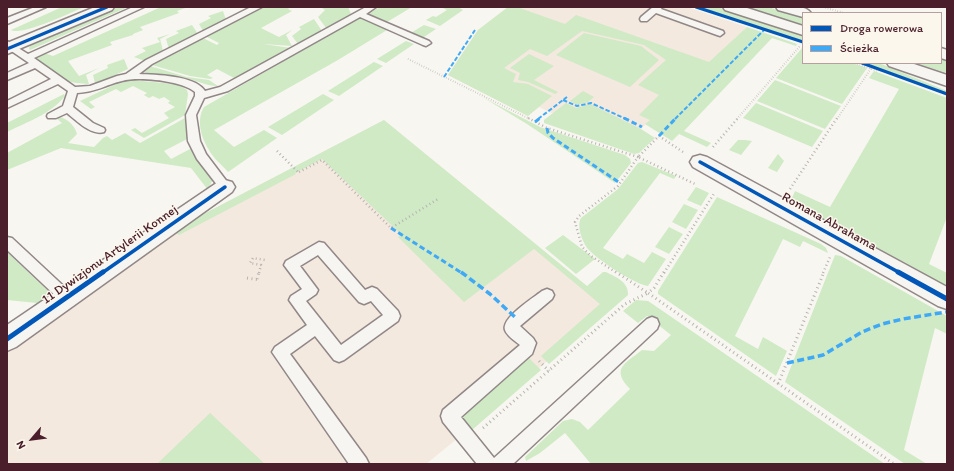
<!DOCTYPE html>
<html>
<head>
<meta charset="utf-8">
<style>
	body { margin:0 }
	#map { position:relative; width:954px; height:471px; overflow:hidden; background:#f8f6f0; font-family:Itim,sans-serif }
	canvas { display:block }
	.frame { position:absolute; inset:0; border:8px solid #4a1f2b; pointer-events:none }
	.legend { position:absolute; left:802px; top:12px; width:140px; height:52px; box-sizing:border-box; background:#fbf7ec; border:1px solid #b4a19f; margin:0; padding:5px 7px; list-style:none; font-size:12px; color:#4a1f2b }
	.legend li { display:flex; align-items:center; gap:8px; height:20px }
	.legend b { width:20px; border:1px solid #b4a19f }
	.north { position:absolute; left:12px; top:419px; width:40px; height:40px; -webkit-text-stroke:3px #fbf7ec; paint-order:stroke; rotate:242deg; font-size:11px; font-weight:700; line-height:16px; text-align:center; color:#4a1f2b }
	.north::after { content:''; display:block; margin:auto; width:14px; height:18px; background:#4a1f2b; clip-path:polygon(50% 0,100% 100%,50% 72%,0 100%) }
</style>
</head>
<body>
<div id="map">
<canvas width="954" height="471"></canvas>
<div class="frame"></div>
<ul class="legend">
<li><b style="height:5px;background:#0057b8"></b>Droga rowerowa</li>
<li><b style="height:5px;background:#3fa9f5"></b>Ścieżka</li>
</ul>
<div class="north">N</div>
</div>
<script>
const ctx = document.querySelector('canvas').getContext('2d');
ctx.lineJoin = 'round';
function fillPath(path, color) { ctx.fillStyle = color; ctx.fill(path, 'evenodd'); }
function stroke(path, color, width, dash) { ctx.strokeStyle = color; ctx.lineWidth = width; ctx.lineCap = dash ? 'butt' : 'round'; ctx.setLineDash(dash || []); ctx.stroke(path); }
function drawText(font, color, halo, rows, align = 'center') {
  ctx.font = font + ' Itim,sans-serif'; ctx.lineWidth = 3; ctx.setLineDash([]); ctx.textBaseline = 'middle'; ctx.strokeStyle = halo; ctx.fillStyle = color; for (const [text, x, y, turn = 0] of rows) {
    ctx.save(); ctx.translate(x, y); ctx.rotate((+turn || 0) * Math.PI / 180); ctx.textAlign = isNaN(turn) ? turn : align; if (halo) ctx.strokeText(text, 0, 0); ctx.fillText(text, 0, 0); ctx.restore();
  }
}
const built = new Path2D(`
	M508 7H687L747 27 622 147 539 107 528 116 448 75 478 30Z
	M384 120 611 306 463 434 426 464H7V350L196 218Z`);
const green = new Path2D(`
	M62 7H84C70 13 22 36 11 30Z
	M116 7H128L30 50 29 48 31 44 37 40Z
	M161 7H188L177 11 179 13 140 27 143 30 133 34V35L110 42 112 45 68 61 79 76 99 68 86 75 89 84 76 83 67 81 36 58 44 53 53 56Z
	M265 7H291L288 9 292 11 261 28 279 37 292 30 286 35 292 46 263 44 291 48 236 79 217 69 207 75 213 78 210 79 190 76 152 65V64L201 39H205L217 45 219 43 207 37V36Z
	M324 7H348L351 14 326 28 318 17 325 10 322 8Z
	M380 7H412L387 22 368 14Z
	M441 7H458L463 10 440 26 426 20 433 16 436 17 447 10Z
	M508 7H517L565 24 576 15 709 62 747 27 797 44 796 46 772 38 684 131 711 143 707 147 679 134 672 141 645 124 650 120 639 115 659 95 638 85 666 60 644 45 582 31 547 56 530 49 504 68 516 74 513 82 528 84 552 96 528 116 448 75 478 30Z
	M699 7H717L803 35V41Z
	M741 7H768L803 17V27Z
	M223 11 226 20 203 31 199 24 211 18 208 16Z
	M359 18 387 30 338 60 214 130 234 147 264 130 277 138 228 172C222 165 213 158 209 150 201 137 196 120 204 107Z
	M314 19 322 31 298 44 292 36 301 29 299 27Z
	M192 25 198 34 169 49 166 39 179 33 176 31Z
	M424 25 436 29 421 39 409 34Z
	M584 33 641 46 659 60 630 87 556 55Z
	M170 34 160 39 163 51 145 61 134 57 146 51 142 48 160 42 157 38Z
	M406 41 414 44 386 63 377 59Z
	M803 47V63H852L867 68 842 104 776 78Z
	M529 54 554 66 534 80 558 92 555 94 528 82 518 80 520 73 510 68Z
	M941 58 947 60V73L915 63H941Z
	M124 59 128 69 104 80 95 83 93 75 108 68 107 65Z
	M374 62 383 66 339 96 328 91Z
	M865 63H879L947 91V93Z
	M150 66 187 77 209 80 218 86C205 86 194 79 181 77 169 75 155 78 144 72L143 70Z
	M874 71 947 98V217L929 264 947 273V287L802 207 792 198 795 191 830 207 899 89 869 78Z
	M132 80 174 84 181 86 187 90 188 94 185 115 144 138 131 130 135 128 142 133 169 118 164 113 175 107 168 103 170 101 164 97 159 99 153 96 149 98 144 95 147 93 133 86 121 92 116 89 89 102 95 107 91 109 80 101 114 85Z
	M775 80 841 106 825 129 757 101Z
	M583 91 594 97 588 102 577 105 570 101Z
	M64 94 65 96C51 114 27 122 7 132V123Z
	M323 94 334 100 282 135 268 127Z
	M484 98 540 127 625 155 630 159 631 163 615 183 527 124Z
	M566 103 576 108 590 104 641 129 655 138 639 153 634 154 544 123V120Z
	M756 103 823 131 812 147 743 118Z
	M60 117C68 119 75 126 77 134L68 143 94 147 103 138 107 136 112 140 125 133 140 143 185 118 189 138 164 151 171 159 192 148 198 161 213 179 208 190 191 168 61 148 7 170V153L62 123 56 118Z
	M384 120 587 286 603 272H606C616 277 629 282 628 295L549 364 541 356 600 304 534 249 464 302 398 237 401 234 322 159 295 173 296 174 179 235 175 232 196 218Z
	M738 140H745L752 141 741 155 729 150Z
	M778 154 784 161 777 172 768 168Z
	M642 162 676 176 674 179 660 173 603 248 623 259 627 254 644 263 652 252 666 259 648 286C636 285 598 260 589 250 583 244 576 226 581 218L618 189 638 163Z
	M696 187 709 193 701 206 687 200Z
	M717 197 821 244 826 248 828 253 803 241 800 247 783 239 735 336 758 349 763 337 787 351 776 376 658 294V291Z
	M684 204 698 210 686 229 672 222Z
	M669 227 683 234 669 254 655 247Z
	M563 235 595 259 576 274 545 248Z
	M7 252 50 293 47 300 37 303 7 300Z
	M835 255 841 256 947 316V334L935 328 904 450 927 464H905L785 382Z
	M636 300 648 301 654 305 885 464H591L565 433 540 453 526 461 525 457 563 421 572 419 580 422 588 430 630 389C611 369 624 364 642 350L654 351 671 335 647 316 638 323 623 311Z
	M529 358 541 370 472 430 461 417Z
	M210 413 265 464H157Z`);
const pathFar2 = new Path2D(`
	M823 7 844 13
	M408 59 530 119
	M855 63 878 71
	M737 119 800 46
	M837 119 872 67`);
const pathFar1 = new Path2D(`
	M528 118 547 128 638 157 618 186 579 216 575 222 582 247 591 256 617 273
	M713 147 738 118
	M277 151 299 173
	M683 152 659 136 638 157 695 184
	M299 172 322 160 391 228 438 199
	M790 189 837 118
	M259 273 261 265 250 263 253 258 265 260
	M664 273 715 192
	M823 273 830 257`);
const path = new Path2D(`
	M664 272 654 288 648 293 894 464
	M247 278 260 280
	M257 279 259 272
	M539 361 549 371
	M778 384 824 272
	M483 428 625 304 648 293 616 272`);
const service = new Path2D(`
	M35 7H46L7 24V18Z
	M133 7H144L34 58 75 87 90 86 117 76 126 74 146 60 251 7H262L152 64 139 74C156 75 195 75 205 91L220 87 366 7H376L366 14 429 41 431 43 426 46 423 45 360 17 228 91 204 98 196 115 200 141 206 154 231 187 229 190 225 191 221 190 197 159 188 141 186 115 195 96V92C182 81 139 76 122 81 105 85 97 92 77 93L73 107 93 123 104 128 105 130 104 132C91 136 76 120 67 113L56 118H48L47 116 48 114 63 106 68 91 58 84 7 108V101L51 79 35 68 7 80V73L29 63 7 48V41L28 54Z
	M653 7H662L661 9 723 31 724 33 720 36 717 35 656 13 647 21H641L640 19 641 17Z
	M7 237 12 238 71 293 73 297 71 301 66 303 61 301 7 250Z
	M319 242 324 243 365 290 372 287 377 289 398 311 400 316 398 321 344 360 339 362 334 360 315 336 290 354 366 458 369 464H349L272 352 275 347 307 325 289 300 291 296 302 289 284 265 286 261ZM318 255 359 302 364 304 371 301 383 315 341 345 306 301 316 294 318 290 300 266Z
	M547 289 552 291 554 295 552 299 520 326 533 338 536 343 532 354 461 417 494 458 647 319 652 317 657 319 659 324 657 329 513 464H477L443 422 441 416 443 410 520 345C515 341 507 336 505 330 501 318 533 298 542 291Z`);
const minor = new Path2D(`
	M700 155 707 157 947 287V309L938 306 693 167 690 162 693 157Z
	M225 180 232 182 235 187 232 192 16 347 7 351V325L218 182Z`);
const tertiary = new Path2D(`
	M95 7H114L112 10 7 54V43Z`);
const secondary = new Path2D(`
	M723 7H744L803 26V35L725 10Z
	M776 7C786 7 805 4 811 13H803V17L778 10Z
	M941 48 947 50V60L941 58Z
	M887 63H911L947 75V86L889 66Z`);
const quietFar2 = new Path2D(`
	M444 77 475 30
	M563 100 577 106 591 103 626 119
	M538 119 567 97
	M675 119 765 29`);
const quietFar1 = new Path2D(`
	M624 118 642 127
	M535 122 540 118
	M547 128 548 133 553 138 620 183
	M659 136 676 118
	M391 228 462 273`);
const quiet = new Path2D(`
	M461 272 490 294 517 319
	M787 363 823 355 862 332 882 324 903 319 946 312`);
const cyclewayFar2 = new Path2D(`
	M696 7 803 42
	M7 49 107 7
	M862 63 947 94`);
const cyclewayFar1 = new Path2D(`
	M700 162 900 273
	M102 273 225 187`);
const cycleway = new Path2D(`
	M898 272 947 299
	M7 339 103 272`);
const streetNames = [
	["Romana Abrahama",829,222,29],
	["11 Dywizjonu Artylerii Konnej",110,255,-35]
];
fillPath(built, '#f4e9de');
fillPath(green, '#cfeac5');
stroke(service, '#918787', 3);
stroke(minor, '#918787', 3);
stroke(tertiary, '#918787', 3);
stroke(secondary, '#918787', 3);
stroke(pathFar2, '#b8b3b1', 2, [0.5, 2]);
stroke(pathFar1, '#b8b3b1', 2.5, [1, 3]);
stroke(path, '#b8b3b1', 3, [1, 3.5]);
fillPath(service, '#f6f5f1');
fillPath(minor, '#f6f5f1');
fillPath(tertiary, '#f6f5f1');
fillPath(secondary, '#f6f5f1');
stroke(quietFar2, '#3fa9f5', 2, [4.5, 2]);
stroke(quietFar1, '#3fa9f5', 3, [5.5, 3]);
stroke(quiet, '#3fa9f5', 3.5, [7, 3.5]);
stroke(cyclewayFar2, '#0057b8', 3);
stroke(cyclewayFar1, '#0057b8', 3.5);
stroke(cycleway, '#0057b8', 5);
drawText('13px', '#4a1f2b', '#fbf7ec', streetNames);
</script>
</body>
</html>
